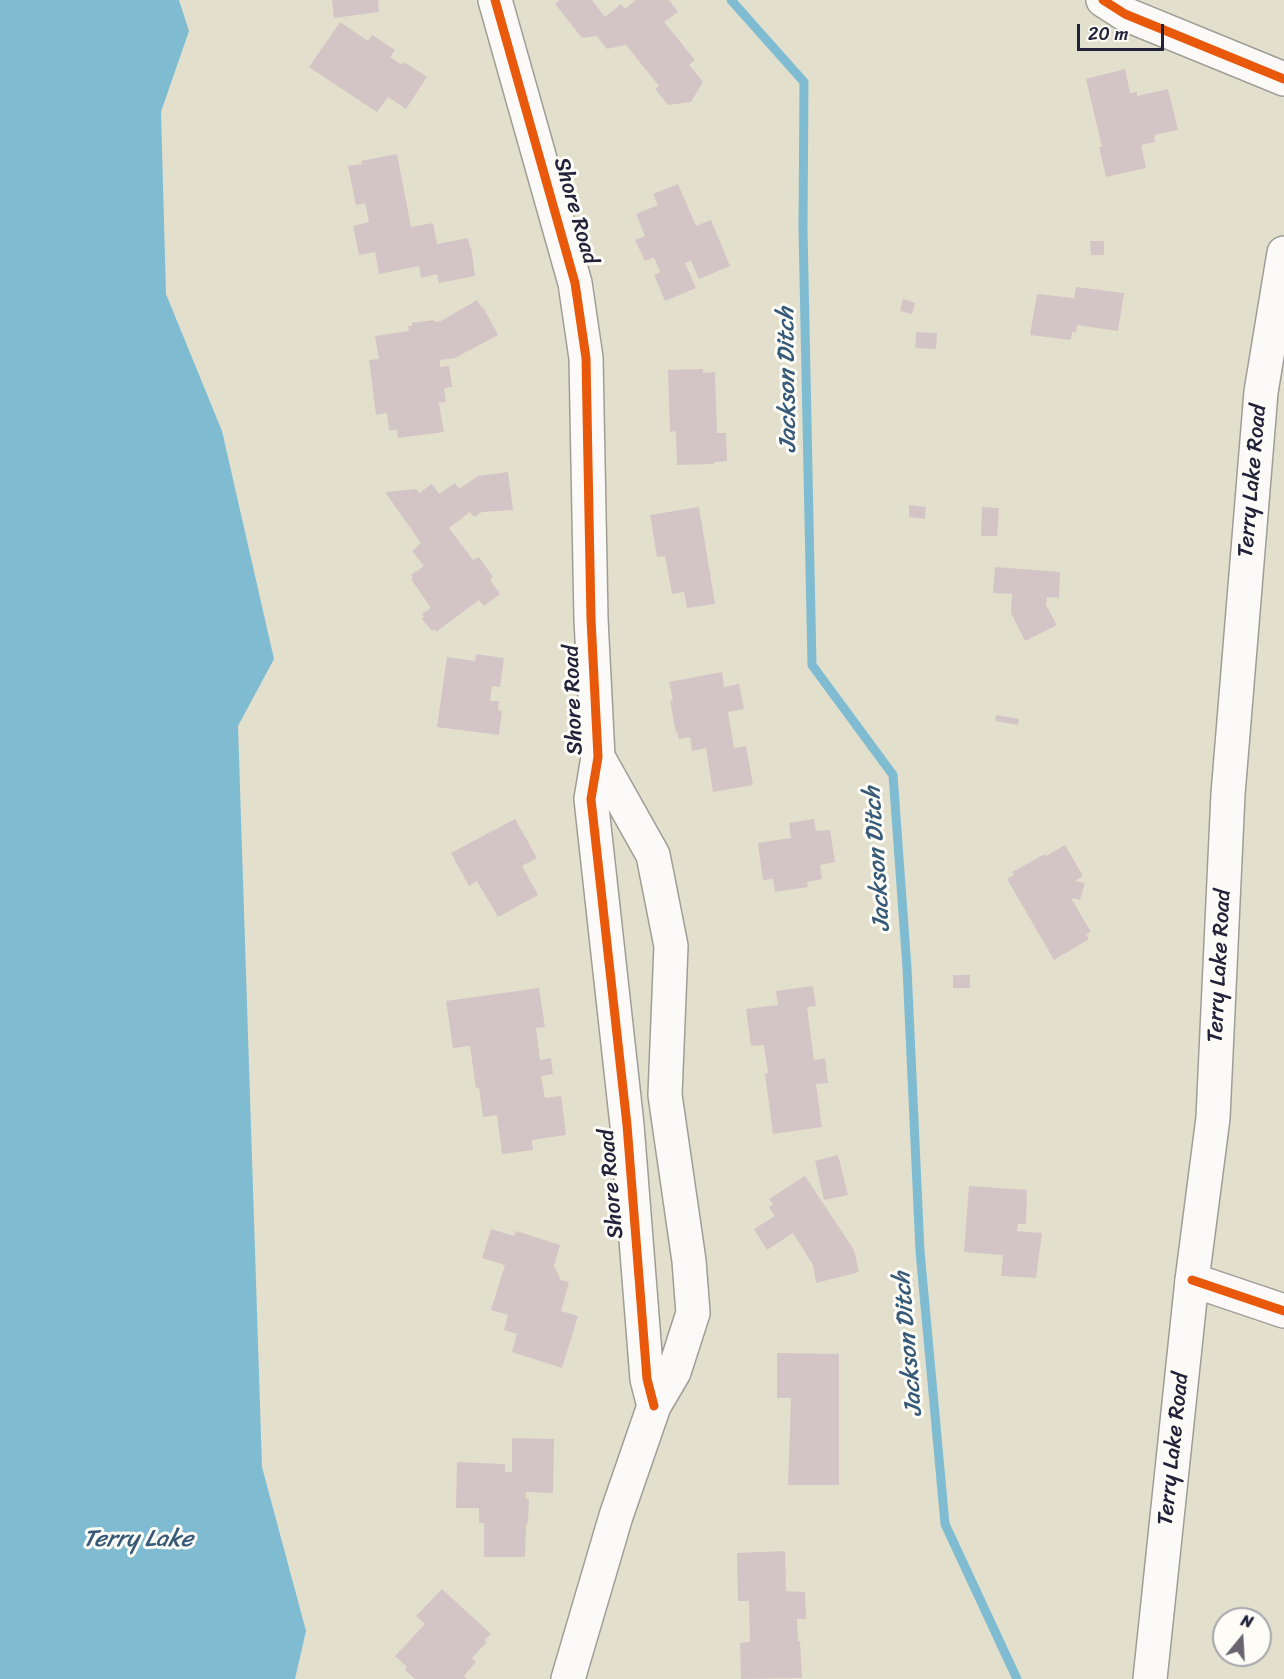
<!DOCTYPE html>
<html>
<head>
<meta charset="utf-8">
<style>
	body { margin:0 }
	#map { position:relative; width:1284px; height:1679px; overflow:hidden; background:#e3dfcd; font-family:Sriracha,sans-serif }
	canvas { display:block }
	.north { position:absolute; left:1212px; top:1607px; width:60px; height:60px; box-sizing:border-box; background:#fdfcf7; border:2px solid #a5a5ac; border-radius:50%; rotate:18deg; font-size:16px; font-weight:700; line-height:24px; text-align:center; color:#22223b }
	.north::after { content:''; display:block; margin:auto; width:21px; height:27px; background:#66646e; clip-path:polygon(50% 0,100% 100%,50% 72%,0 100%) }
	.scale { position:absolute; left:1077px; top:24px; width:87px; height:27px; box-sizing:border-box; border:3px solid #22223b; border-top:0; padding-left:8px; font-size:18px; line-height:21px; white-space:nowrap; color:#22223b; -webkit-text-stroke:4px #fdfcf7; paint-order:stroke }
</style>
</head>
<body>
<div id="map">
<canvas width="1284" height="1679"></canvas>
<div class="north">N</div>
<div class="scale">20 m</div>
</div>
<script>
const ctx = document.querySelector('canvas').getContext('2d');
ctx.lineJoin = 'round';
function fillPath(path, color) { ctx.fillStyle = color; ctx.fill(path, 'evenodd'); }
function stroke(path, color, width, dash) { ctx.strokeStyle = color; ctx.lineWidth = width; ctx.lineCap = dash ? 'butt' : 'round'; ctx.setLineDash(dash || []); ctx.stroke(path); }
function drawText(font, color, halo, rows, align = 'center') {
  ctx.font = font + ' Sriracha,sans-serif'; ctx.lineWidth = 6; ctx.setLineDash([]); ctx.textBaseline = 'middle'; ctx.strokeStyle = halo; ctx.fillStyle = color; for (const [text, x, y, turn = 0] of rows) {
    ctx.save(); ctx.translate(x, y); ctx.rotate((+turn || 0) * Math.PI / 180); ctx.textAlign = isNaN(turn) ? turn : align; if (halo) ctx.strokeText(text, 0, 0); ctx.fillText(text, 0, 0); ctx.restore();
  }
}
const water = new Path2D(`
	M0 0H179L189 31 161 112 166 294 222 431 274 659 238 726 262 1467 306 1631 295 1679H0Z`);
const stream = new Path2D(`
	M731 0 804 82 803 229 812 665 893 775 907 968 920 1251 945 1524 1017 1679`);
const building = new Path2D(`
	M332 0H378L379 12 334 18Z
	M560 0H592L605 17 621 4 625 9 636 0H669L678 12 664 22 695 60 689 65 703 82 691 102 668 105 655 89 659 86 626 45 607 49 597 36 582 38 555 4Z
	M340 22 368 41 372 35 395 50 390 57 402 65 404 62 427 77 406 109 388 97 377 112 309 67Z
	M1125 69 1130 93 1137 92V96L1168 89 1178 130 1154 135 1155 142 1141 145 1146 168 1106 177 1099 147H1102L1086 79Z
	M397 154 411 227 433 223 437 244 468 238 470 248 471 247 475 276 439 283 437 274 421 278 419 266 379 274 375 252 359 255 353 226 369 222 365 203 356 205 348 166 362 164 361 161Z
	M678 184 696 226 711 220 730 266 699 279 691 261 685 263 696 288 665 301 654 275 660 272 654 257 645 261 635 240 645 236 636 214 658 205 653 194Z
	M1090 241H1104V255H1091Z
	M1076 287 1124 293 1118 331 1077 325 1076 333 1072 332 1071 340 1030 335 1037 294 1074 298Z
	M903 299 915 303 912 314 900 311Z
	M477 300 482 308 483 307 498 335 455 358 440 360V367L449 366 452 387 444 388 446 402 437 403 439 404 444 432 398 438 397 430H389L387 413 376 415 369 360 379 359 375 336 409 331 408 326H412V323L434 320V322L441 321Z
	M916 332 937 333 936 349 915 348Z
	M703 369V373L715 372 717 433H726L727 461 714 462V464L677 465 676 431 670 432 668 370Z
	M508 472 513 510 482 512 474 517 470 512 449 528 473 560 479 557 493 577 490 580 500 594 484 606 479 600 436 632 434 629 432 631 422 619 424 617 422 614 431 608 411 579 413 578 411 575 424 566 412 551 421 543 385 492 416 489 419 493 432 484 439 494 455 483 459 489 478 476Z
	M909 505 926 507 925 519 909 517Z
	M699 507 715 604 687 608 684 592 672 594 665 556 657 557 650 515Z
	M982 507 999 508 997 536H981Z
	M995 567 1060 572 1059 598 1047 597 1046 605 1057 625 1025 641 1011 613 1012 594 993 593Z
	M476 654 504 658 500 687 492 686 490 701H499L498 710 502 711 499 735 437 727 447 657 475 661Z
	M722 672 724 687 739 684 744 709 728 712 734 748 746 746 753 785 713 792 706 748 692 751 690 737 679 739 677 732 676 733 670 701 673 700 669 682Z
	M996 715 1019 719 1018 725 995 721Z
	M515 819 537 858 522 866 538 895 498 917 477 881 469 886 451 853Z
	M814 819 816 831 830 830 835 862 820 865 822 879 807 882 808 887 775 892 773 879 763 880 758 843 791 838 789 823Z
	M1065 845 1083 876 1075 881 1085 883 1080 900 1071 898 1091 932 1086 934 1089 939 1054 960 1007 879 1014 875 1012 872 1045 854 1046 856Z
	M953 975H970V988H953Z
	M813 986 816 1006 807 1007 814 1060 825 1058 828 1083 816 1084 822 1127 773 1134 765 1074 768 1073 764 1045 751 1046 746 1009 778 1005 776 991Z
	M539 988 545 1027 536 1028 540 1060 551 1058 553 1074 541 1076 545 1098 561 1096 566 1135 532 1140 533 1150 502 1154 497 1115 483 1117 479 1088H476L470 1046 453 1048 446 1001Z
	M838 1155 848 1195 824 1200 815 1161Z
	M805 1176 854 1250 859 1272 816 1283 813 1265 793 1233 767 1250 754 1229 775 1216 769 1207 773 1204 769 1199Z
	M969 1186 1027 1190 1026 1224H1018L1017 1231 1042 1233 1036 1278 1001 1276 1003 1255 964 1252Z
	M491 1229 514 1236 516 1231 560 1245 554 1266 561 1280 569 1282 561 1311 578 1316 562 1368 512 1352 517 1334 504 1330 508 1315 491 1310 505 1265 482 1258Z
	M777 1353 839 1354V1485H788L791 1398H777Z
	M512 1438 554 1439 553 1493 526 1492V1499H529L528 1523 526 1524 525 1557H484V1523H479V1508H456L457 1462 505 1464V1472H512Z
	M785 1551 786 1591 805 1592 806 1619H797L798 1641H800L802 1678 741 1679 740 1643 750 1642 749 1601H738L737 1553Z
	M442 1589 491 1634 485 1640 487 1642 472 1658 476 1662 464 1676 467 1679H415L405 1670 407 1667 395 1656 425 1624 416 1616Z`);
const minor = new Path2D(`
	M495 0 575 283 586 358 591 619 598 757 591 799 627 1125 647 1379 654 1406
	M1103 0 1125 14 1284 79
	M1192 1280 1284 1311
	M568 1679 616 1516 654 1406 674 1372 693 1313 689 1261 665 1095 671 946 653 855 598 757`);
const major = new Path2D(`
	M1150 1679 1192 1280 1213 1118 1228 794 1261 392 1284 253`);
const cycleway = new Path2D(`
	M495 0 575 283 586 358 591 619 598 757 591 799 627 1125 647 1379 654 1406
	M1103 0 1125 14 1284 79
	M1192 1280 1284 1311`);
const streetNames = [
	["Shore Road",575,211,74],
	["Terry Lake Road",1253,481,-85],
	["Shore Road",574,700,-92],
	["Terry Lake Road",1220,966,-87],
	["Shore Road",612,1184,-95],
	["Terry Lake Road",1174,1449,-84]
];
const waterNames = [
	["Jackson Ditch",788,380,-91],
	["Jackson Ditch",878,859,-94],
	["Jackson Ditch",909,1344,-95],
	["Terry Lake",138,1540]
];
fillPath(water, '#80bcd1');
stroke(stream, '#80bcd1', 9);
fillPath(building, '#d3c5c6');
stroke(minor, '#9f9e96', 36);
stroke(major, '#9f9e96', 36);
stroke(minor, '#fbfaf8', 33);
stroke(major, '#fbfaf8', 33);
stroke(cycleway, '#e8590c', 9);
drawText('22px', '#22223b', '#fdfcf7', streetNames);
drawText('italic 24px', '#375a78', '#fdfcf7', waterNames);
</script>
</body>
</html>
